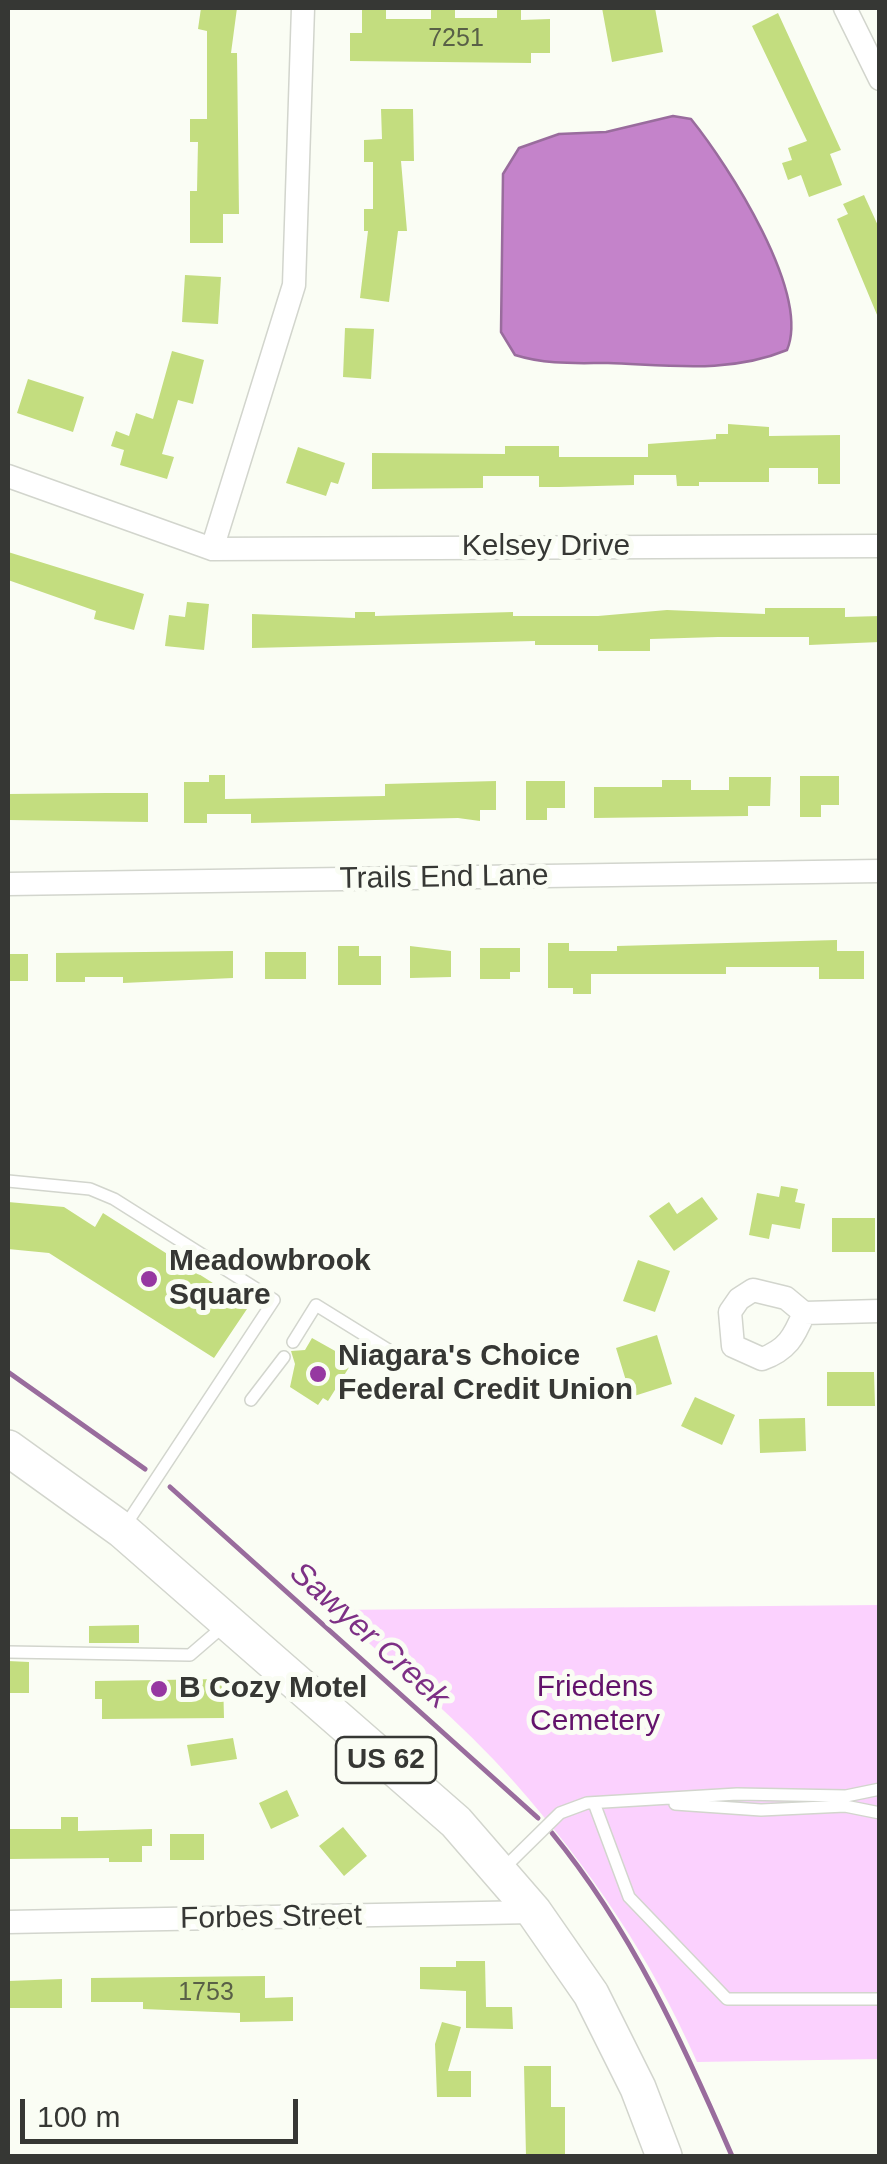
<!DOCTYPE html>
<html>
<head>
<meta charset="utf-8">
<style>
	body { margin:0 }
	#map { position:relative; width:887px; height:2164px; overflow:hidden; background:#fafdf4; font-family:Arial,sans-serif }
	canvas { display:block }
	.frame { position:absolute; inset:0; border:10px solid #363734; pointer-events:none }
	.scale { position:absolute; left:20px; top:2099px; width:278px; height:45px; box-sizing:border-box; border:5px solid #363734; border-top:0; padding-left:12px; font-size:30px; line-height:35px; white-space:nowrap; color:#363734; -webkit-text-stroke:8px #fafdf4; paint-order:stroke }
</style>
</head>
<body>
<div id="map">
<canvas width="887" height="2164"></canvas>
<div class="frame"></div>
<div class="scale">100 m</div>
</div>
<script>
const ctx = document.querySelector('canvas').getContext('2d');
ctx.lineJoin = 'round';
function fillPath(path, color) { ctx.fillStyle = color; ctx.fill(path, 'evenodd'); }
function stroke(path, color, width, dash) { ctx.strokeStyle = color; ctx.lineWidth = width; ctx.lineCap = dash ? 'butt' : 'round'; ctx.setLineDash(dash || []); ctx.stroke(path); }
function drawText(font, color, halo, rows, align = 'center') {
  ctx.font = font + ' Arial,sans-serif'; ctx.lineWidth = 10; ctx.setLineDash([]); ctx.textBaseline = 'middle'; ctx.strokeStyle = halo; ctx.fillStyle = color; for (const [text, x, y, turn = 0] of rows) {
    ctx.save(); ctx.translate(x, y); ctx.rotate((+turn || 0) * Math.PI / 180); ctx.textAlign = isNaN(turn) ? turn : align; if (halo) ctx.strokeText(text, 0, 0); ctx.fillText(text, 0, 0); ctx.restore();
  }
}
const green = new Path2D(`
	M879 1605V2059L697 2062C651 1958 590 1868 515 1783 461 1721 393 1667 333 1610Z`);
const water = new Path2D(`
	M673 116 691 119C728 165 811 293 787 350 729 374 669 365 608 363 575 363 547 365 515 355L501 332 503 174 519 148 559 134 606 132Z`);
const stream = new Path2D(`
	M8 1372 145 1469
	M170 1487 538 1818
	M552 1833C631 1929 683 2043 732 2156`);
const building = new Path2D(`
	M201 8H237L231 53H237L239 214H223V243H190V191H197L198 142H190V119H207V31L198 29Z
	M497 8H521V20L550 19V53H531V63L350 61V33H362V9H386V19H431V9H455V18H497Z
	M602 8H655L663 52 612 62Z
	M778 13 841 150 830 154 842 185 809 197 801 175 788 180 782 163 792 160 788 148 807 141 752 26Z
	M381 109H413L414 161H401L407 231H398L389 302 360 298 368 231H364V209H373V162H364V140L382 139Z
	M864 195 880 230V322L837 219 848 214 843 204Z
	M185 275 221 277 218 324 182 322Z
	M345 328 374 329 371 379 343 377Z
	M172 351 204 360 193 404 178 400 162 454 174 457 167 479 120 465 124 450 111 446 116 431 129 436 136 413 153 419Z
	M28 379 84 397 73 432 17 413Z
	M728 424 769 427V436L840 435V484H818V468H769V482H699V486H677L676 475H634V485L559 487H539V476H483V488L372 489V453L505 454V446H559V457H648V444L716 439V434H728Z
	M298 447 345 463 338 484 331 482 326 496 286 483Z
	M8 552 144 594 134 630 94 619 96 611 8 580Z
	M187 602 209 604 204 650 165 646 169 615 185 617Z
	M765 608H845V617L880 616V642L809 645V637H718L650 639V651H598V645H535V641L252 648V614L355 618V612H375V616L513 612V616H598L667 610 765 614Z
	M209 775H225V799L385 796V784L496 781V810H480V821L458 818 251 823V814H207V823H184V782H209Z
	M800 776H839V805H821V817H800Z
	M729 777H771L770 806H748V816L594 818V787H662V780H691V790H729Z
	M526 781H565V808H547V820H526Z
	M106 793H148V822L8 820V794Z
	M837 940V951H864V979H819V967H726V974H591V994H573V988H548V943H569V951H617V946Z
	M338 946H359V956H381V985H338Z
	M410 946 451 951V977L410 978Z
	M480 948H520V972H510V979H480Z
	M233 951V978L123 983V977H85V982H56V953Z
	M265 952H306V979H265Z
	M8 954H28V981H8Z
	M781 1186 798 1189 795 1202 805 1204 800 1229 772 1224 769 1239 749 1235 757 1193 779 1197Z
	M702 1197 718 1219 674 1251 649 1216 669 1202 677 1214Z
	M8 1202 64 1207 95 1227 103 1213 249 1306 214 1358 49 1253 8 1249Z
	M832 1218H875V1252H832Z
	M638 1260 670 1271 655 1312 623 1301Z
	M657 1335 672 1384 631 1397 616 1348Z
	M312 1338 353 1361 328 1401 323 1398 318 1405 290 1387 295 1364 291 1351 305 1350Z
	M827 1372H874L875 1406H827Z
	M695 1397 735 1415 722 1445 681 1426Z
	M805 1418 806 1451 760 1453 759 1419Z
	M139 1625V1643H89V1626Z
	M8 1661 29 1662V1693H8Z
	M223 1679 224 1718 102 1719V1699H95V1681Z
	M233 1738 237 1759 191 1766 187 1745Z
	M287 1790 299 1816 271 1829 259 1803Z
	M61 1817H78V1831L152 1829V1846H142V1862H109V1858L8 1859V1829H61Z
	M343 1827 367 1856 344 1876 319 1846Z
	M170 1834H204V1860H170Z
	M456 1961H485L486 2007H512L513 2029 466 2028V1991L420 1989V1967H456Z
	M265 1976V1998L293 1997V2021L240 2022V2013L143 2009V2002H91V1978Z
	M62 1979V2008H8V1981Z
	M442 2022 461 2027 448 2071H471V2097H437L435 2044Z
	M524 2066H551V2107H565V2156H526Z`);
const lane = new Path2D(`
	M8 1181 90 1189 114 1199 274 1300 125 1526
	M293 1342 316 1305 395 1354
	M251 1400 284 1357
	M8 1652 190 1655 226 1624
	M594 1803 629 1897 727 1999H880
	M675 1804 761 1810 845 1806 880 1813
	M503 1869 560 1813 587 1803 737 1794 846 1796 880 1789`);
const street = new Path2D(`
	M845 8 880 79
	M8 476 212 549 880 546
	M212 549 294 285 303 8
	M8 884 880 871
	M804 1313C794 1337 787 1350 762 1359L733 1346 730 1312 739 1299 753 1290 786 1298 804 1313 880 1311
	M8 1922 534 1912`);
const primary = new Path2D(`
	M8 1448 122 1530 456 1822 534 1912 591 1994 638 2088 664 2156`);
const markers = [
	[149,1279,10,"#9638a1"],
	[318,1374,10,"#9638a1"],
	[159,1689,10,"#9638a1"]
];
const numberNames = [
	["7251",456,39],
	["1753",206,1993]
];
const shields = [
	[386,1760,100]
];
const shieldNames = [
	["US 62",386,1760]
];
const streetNames = [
	["Kelsey Drive",546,547],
	["Trails End Lane",444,878,-1],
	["Forbes Street",271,1918,-1]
];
const poiNames = [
	["Meadowbrook",169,1262],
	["Square",169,1296],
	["Niagara's Choice",338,1357],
	["Federal Credit Union",338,1391],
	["B Cozy Motel",179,1689]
];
const parkNames = [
	["Friedens",595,1688],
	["Cemetery",595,1722]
];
const waterNames = [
	["Sawyer Creek",369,1636,42]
];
fillPath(green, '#fbd1fe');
fillPath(water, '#c483ca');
stroke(water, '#996c9d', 2.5);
stroke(stream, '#996c9d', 5);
fillPath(building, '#c3dd7f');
stroke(lane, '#d2d5cd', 14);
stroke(street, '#d2d5cd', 25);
stroke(primary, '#d2d5cd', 38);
stroke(lane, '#fff', 11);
stroke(street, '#fff', 22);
stroke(primary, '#fff', 35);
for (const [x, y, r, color] of markers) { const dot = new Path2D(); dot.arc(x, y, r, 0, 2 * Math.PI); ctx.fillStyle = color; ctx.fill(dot); stroke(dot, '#fafdf4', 4); }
drawText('25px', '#596047', null, numberNames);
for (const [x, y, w] of shields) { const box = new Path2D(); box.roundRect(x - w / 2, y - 23, w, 46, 8); ctx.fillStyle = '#fafdf4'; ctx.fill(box); stroke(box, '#363734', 2.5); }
drawText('bold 28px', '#363734', null, shieldNames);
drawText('30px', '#363734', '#fafdf4', streetNames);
drawText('bold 30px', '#363734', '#fafdf4', poiNames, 'left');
drawText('30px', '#63136b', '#fafdf4', parkNames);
drawText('italic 32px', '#7d3085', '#fafdf4', waterNames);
</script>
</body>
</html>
